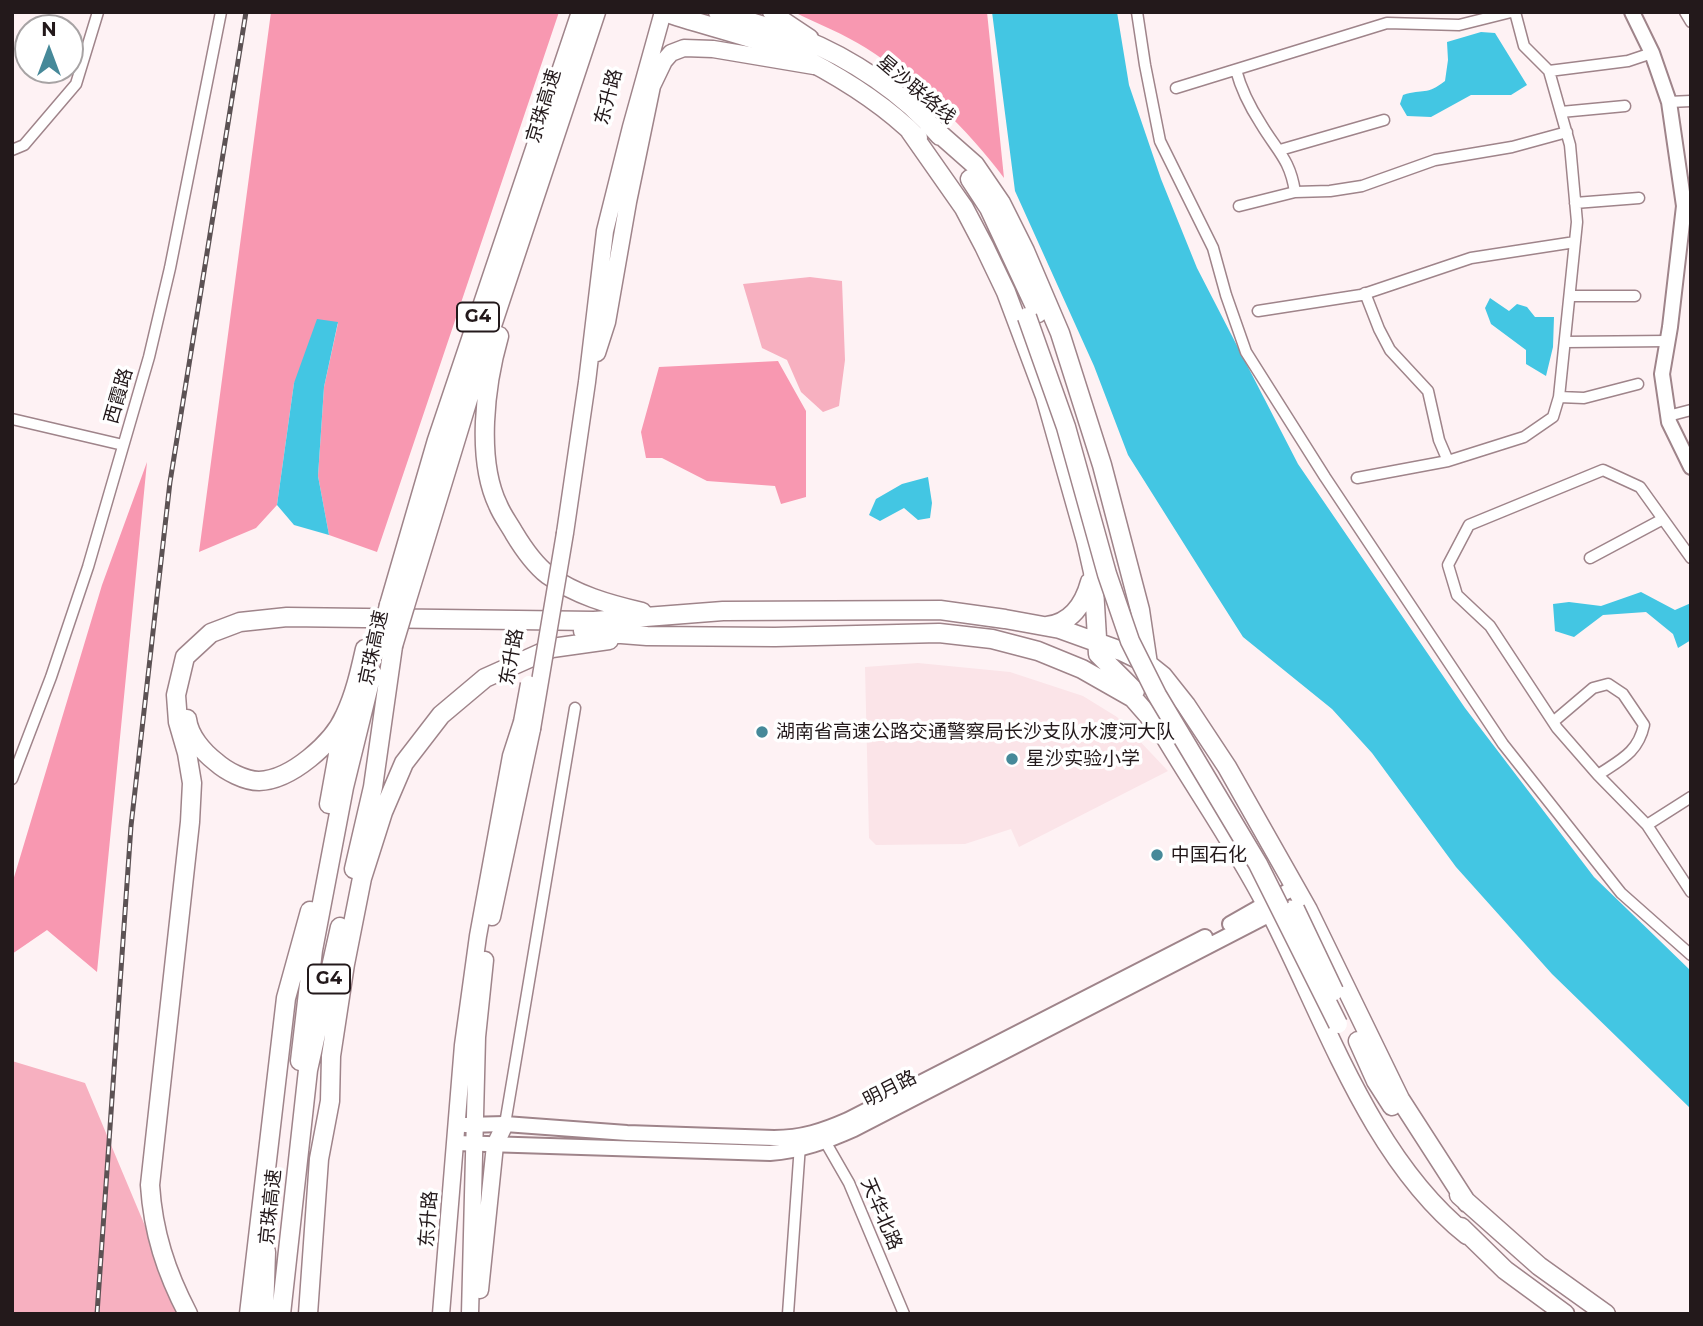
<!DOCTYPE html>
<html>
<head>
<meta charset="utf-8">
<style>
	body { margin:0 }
	#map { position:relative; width:1703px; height:1326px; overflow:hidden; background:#fef2f4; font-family:Montserrat,sans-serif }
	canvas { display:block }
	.frame { position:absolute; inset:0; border:14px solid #23191b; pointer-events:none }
	.north { position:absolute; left:14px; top:14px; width:70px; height:70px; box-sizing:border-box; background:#fff; border:2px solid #a7a3a4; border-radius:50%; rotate:0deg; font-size:19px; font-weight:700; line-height:28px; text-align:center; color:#23191b }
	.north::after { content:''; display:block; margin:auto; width:24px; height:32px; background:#468999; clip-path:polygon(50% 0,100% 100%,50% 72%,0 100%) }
</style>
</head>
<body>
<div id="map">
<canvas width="1703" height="1326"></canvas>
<div class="frame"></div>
<div class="north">N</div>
</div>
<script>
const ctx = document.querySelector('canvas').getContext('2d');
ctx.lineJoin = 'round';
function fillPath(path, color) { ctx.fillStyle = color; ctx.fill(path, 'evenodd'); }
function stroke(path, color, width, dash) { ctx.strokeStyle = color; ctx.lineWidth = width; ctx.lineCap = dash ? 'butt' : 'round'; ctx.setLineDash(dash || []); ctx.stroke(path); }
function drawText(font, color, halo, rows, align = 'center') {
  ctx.font = font + ' Montserrat,"Noto Sans SC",sans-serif'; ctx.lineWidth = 7; ctx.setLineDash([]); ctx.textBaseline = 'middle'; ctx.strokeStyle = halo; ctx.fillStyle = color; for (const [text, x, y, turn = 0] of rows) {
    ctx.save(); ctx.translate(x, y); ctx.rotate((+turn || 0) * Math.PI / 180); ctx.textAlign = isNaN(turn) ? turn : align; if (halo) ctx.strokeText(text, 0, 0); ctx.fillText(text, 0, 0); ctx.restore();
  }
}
const built = new Path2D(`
	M918 663 1010 672 1083 696 1117 717 1168 771 1019 847 1011 829 965 844 876 845 869 838 865 667Z`);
const green = new Path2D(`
	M810 277 842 281 845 360 839 406 823 412 801 392 787 360 762 348 743 284Z
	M12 1061 85 1083 182 1314H12Z`);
const forest = new Path2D(`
	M271 12H559L377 552 329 535 318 476 324 387 338 323 294 383 277 505 256 528 199 552Z
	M794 12H987L1004 178C968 129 917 81 866 48 844 34 818 24 794 12Z
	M778 361 806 411V497L781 504 775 486 707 481 662 458H646L641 432 659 367Z
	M147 462 97 972 47 930 12 954V884L102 585Z`);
const water = new Path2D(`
	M992 12H1117L1129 85 1161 179 1197 268 1298 464 1465 708 1594 877 1691 971V1109L1552 974 1456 867 1372 753 1332 709 1243 637 1208 582 1128 455 1094 366 1015 191Z
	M1481 32 1495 33 1527 85 1511 95H1471L1431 117 1407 116 1400 104 1403 95C1424 88 1426 96 1445 81L1448 60 1447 42Z
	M1490 298 1509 311 1517 304 1527 307 1535 317H1554L1553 347 1546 376 1526 364V350L1491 324 1485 308Z
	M317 319 338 322 324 387 318 476 329 535 294 525 277 505 294 383Z
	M928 477 932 503 930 518 918 520 904 508 880 521 869 515 876 499 902 484Z
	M1641 592 1675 610 1691 603V640L1678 648 1673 634 1646 612 1603 615 1574 637 1555 631 1553 604 1569 602 1601 606Z`);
const street = new Path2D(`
	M1137 12 1145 65 1160 141 1213 248 1226 295 1246 352 1325 477 1503 744 1621 893 1691 955
	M1685 12 1691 22
	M1236 70C1241 89 1250 107 1261 124 1277 151 1290 159 1295 192
	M1549 71 1628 61 1652 53
	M1176 88 1387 23 1459 25 1511 12
	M1669 102 1691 101
	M1561 112 1625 106
	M12 150 24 145 76 84 98 12
	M1280 150 1384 120
	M1575 203 1639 198
	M1239 206 1295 192 1330 191 1362 186 1435 160 1512 147 1567 132
	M1365 293 1379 329 1390 350 1428 391 1439 440 1448 461
	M1570 296H1635
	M1258 311 1361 295 1471 258 1575 242
	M1565 342 1668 341
	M1559 397 1584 398 1638 384
	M1668 416 1691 410
	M12 419 123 445
	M1357 478 1448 461 1524 437 1553 417 1559 397 1577 222 1570 145 1549 71 1524 46 1515 12
	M1590 558 1663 519
	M1691 558 1640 487 1603 470 1469 525 1448 565 1457 595 1490 626 1557 728 1598 775 1647 825 1691 892
	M1553 722 1593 688 1608 684 1623 694 1644 725C1638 753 1620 760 1598 775
	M12 779 51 677 88 567 149 357 170 268 221 12
	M1647 825 1691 797
	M505 1124 575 708
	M822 1136 849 1183 904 1314
	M788 1314 800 1145`);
const secondary = new Path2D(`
	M1632 12 1652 53 1669 102 1684 206 1670 327 1662 374 1669 422 1691 467
	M1230 924 1295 887
	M465 1125 505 1124 627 1133 774 1138C802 1138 823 1131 848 1120L1205 937
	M455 1143 770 1153C800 1151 827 1141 854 1129L1278 910`);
const primary = new Path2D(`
	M771 12 810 38
	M597 353 607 322 628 202 652 86 664 61 671 53 684 48 713 49 814 66
	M565 533 587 382 605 231 631 127 663 12
	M492 917 532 729
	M480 1290 495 1145 505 1124
	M441 1314 463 1045 478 936 511 756 522 722
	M470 1314 477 1037 485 960`);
const highway = new Path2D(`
	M664 12C708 27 766 39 807 60 847 81 886 106 918 138
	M718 12C745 21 774 28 800 38 851 58 905 94 940 136
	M933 128 975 165 1001 203 1025 251 1060 333 1102 465 1140 610 1148 664
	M910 131 964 208 984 246 1006 292 1045 396 1086 541 1093 572 1098 654 1135 691
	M970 179 989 208 1038 313
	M499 336C485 385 476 459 498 505 502 515 509 524 514 533 523 548 534 564 548 575 576 595 608 604 642 612
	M389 605 437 440 581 12
	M405 606 473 383 596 12
	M1047 626C1071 623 1084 604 1090 582
	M583 631 647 636 775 637 939 633 992 639 1038 651 1082 669 1133 698 1161 730
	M187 719C189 736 203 752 216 762 226 771 245 781 259 781 291 780 333 743 345 715 355 694 360 671 365 649
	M1155 720C1191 782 1234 842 1267 906 1324 1015 1369 1157 1467 1235
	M329 804 344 721
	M354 869 373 787 393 646
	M1358 1041 1376 1081 1392 1106
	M300 1061 313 950 344 787 372 673
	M1459 1195 1539 1266 1606 1314
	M1461 1227 1505 1270 1565 1314
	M188 1314C166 1272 153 1232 150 1185L190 822 192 783 187 753 178 722 176 695 185 657 211 633 240 622 287 617 594 621 723 611 940 610 1005 619 1060 629 1121 651 1148 664 1163 676 1186 705 1227 767 1308 910 1400 1099 1467 1203
	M249 1314 286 998 310 911
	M264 1314 266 1252
	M281 1314 308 1070 340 927
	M308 1314 319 1159 330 1101 331 1056 345 964 362 878 383 812 404 763 441 715 485 678 552 648 609 640`);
const rail = new Path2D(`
	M97 1314 131 826 170 482 246 12`);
const primaryBridge = new Path2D(`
	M522 722 529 684
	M532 729 565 533`);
const highwayBridge = new Path2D(`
	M1027 317 1066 427 1107 574 1130 641 1157 695 1258 864 1338 1024
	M379 646 389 605
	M393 646 405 606
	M1295 909 1334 991`);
const markers = [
	[762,732,7,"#468999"],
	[1012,759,7,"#468999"],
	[1157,855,7,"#468999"]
];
const shields = [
	[478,317,42],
	[329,979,42]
];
const shieldNames = [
	["G4",478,317],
	["G4",329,979]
];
const streetNames = [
	["星沙联络线",916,90,40],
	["东升路",609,97,-75],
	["京珠高速",544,106,-73],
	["西霞路",119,396,-74],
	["京珠高速",374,648,-78],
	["东升路",512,657,-80],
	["明月路",890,1089,-27],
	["京珠高速",271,1207,-84],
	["天华北路",881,1214,67],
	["东升路",429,1219,-86]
];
const poiNames = [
	["湖南省高速公路交通警察局长沙支队水渡河大队",776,732],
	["星沙实验小学",1026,759],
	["中国石化",1171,855]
];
fillPath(built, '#fbe4e8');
fillPath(green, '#f7b0c0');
fillPath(forest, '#f898b1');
fillPath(water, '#43c6e3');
stroke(street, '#9f848a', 13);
stroke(secondary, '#9f848a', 18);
stroke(primary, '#9f848a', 19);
stroke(highway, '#9f848a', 21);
stroke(street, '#fff', 10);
stroke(secondary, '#fff', 14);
stroke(primary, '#fff', 16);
stroke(highway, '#fff', 18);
stroke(rail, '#5c5254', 5);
stroke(rail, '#fff', 2.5, [8]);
stroke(primaryBridge, '#9f848a', 19, []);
stroke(highwayBridge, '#9f848a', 21, []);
stroke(primaryBridge, '#fff', 16);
stroke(highwayBridge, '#fff', 18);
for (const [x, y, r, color] of markers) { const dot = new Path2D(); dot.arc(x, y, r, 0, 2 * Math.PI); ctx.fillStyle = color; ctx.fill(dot); stroke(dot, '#fff', 2.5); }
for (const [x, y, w] of shields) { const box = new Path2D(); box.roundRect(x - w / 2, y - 14.5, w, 29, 5); ctx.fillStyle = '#fff'; ctx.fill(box); stroke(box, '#23191b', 2); }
drawText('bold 18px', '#23191b', null, shieldNames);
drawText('19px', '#23191b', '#fff', streetNames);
drawText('19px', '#23191b', '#fff', poiNames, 'left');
</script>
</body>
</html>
